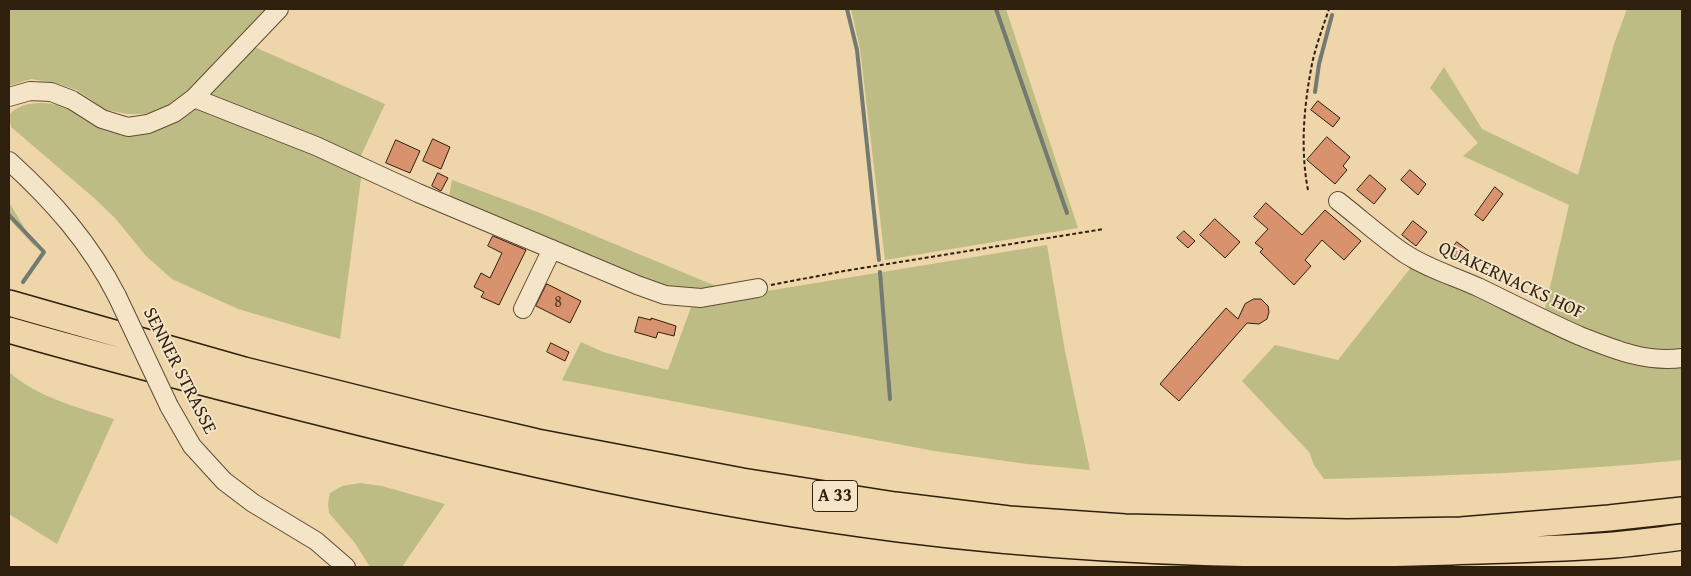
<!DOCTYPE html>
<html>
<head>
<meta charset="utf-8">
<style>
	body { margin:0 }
	#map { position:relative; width:1691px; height:576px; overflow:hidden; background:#eed5aa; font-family:"Gentium Book Plus",serif }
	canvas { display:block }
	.frame { position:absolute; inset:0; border:10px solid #2f1f0d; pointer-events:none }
</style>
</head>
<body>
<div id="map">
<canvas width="1691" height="576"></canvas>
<div class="frame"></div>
</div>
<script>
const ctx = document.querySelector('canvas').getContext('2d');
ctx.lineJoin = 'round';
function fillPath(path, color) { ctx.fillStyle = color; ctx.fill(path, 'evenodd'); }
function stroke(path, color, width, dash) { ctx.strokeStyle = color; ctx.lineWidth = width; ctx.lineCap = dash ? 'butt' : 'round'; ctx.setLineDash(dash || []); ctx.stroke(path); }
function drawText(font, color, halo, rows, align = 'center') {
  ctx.font = font + ' "Gentium Book Plus",serif'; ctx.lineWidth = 4; ctx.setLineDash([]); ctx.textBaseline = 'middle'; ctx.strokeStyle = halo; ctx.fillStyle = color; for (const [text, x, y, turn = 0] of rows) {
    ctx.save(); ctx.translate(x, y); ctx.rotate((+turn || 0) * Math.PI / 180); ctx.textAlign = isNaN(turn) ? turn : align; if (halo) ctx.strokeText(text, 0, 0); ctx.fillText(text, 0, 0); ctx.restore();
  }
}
const green = new Path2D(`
	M9 9H272L201 83 173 106 145 114H128L106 110 77 90 55 83 31 79 9 86Z
	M851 9H1006L1078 228 885 260 860 49Z
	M1627 9H1682V460C1563 472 1444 476 1324 479L1314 465 1309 452 1242 381 1275 345 1338 360 1412 266 1544 313 1569 205 1463 156 1478 143 1430 88 1444 67 1482 129 1578 175 1614 44Z
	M252 46 385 104 358 162 203 98Z
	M197 102 362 171 340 339 238 309 172 279 146 256 115 218 93 197 11 127 9 115C22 99 52 101 70 109 80 114 89 124 100 127 117 133 135 136 153 132 163 130 188 109 197 102Z
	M452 180 540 213 723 289 684 295 448 202Z
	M9 202 37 249 9 219Z
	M1047 245 1065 351 1090 470 1027 464 934 451 562 380 581 342 603 352 668 370 693 302H700Z
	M9 372C39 398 77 407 114 419L57 544 9 514Z
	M360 483 382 486 445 504 402 567H370L355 543 329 513 328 503 330 493 342 486Z`);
const stream = new Path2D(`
	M847 9 857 50 879 260
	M996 9 1067 213
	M1315 92 1319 64 1332 15
	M9 215 44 252 23 282
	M880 272 890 399`);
const building = new Path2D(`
	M1318 101 1340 118 1333 127 1311 110Z
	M1327 137 1350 157 1343 166 1347 170 1335 184 1307 160Z
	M433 139 450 147 441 169 423 161Z
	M396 140 420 151 410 173 386 163Z
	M1410 170 1426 184 1418 195 1401 180Z
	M438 173 448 178 441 191 432 186Z
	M1370 175 1386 189 1374 204 1357 190Z
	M1495 187 1503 194 1483 221 1475 215Z
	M1266 203 1302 235 1325 210 1361 241 1344 260 1322 240 1305 260 1311 266 1294 285 1260 252 1263 249 1255 243 1268 229 1254 217Z
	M1215 219 1240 242 1225 258 1200 235Z
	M1413 221 1427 232 1416 246 1402 235Z
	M1184 231 1195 241 1188 248 1177 238Z
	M493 236 526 250 499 305 481 297 484 292 474 287 481 273 490 278 502 253 488 246Z
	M1457 242 1469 251 1462 261 1449 252Z
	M547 284 581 301 570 323 536 306Z
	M1254 299H1261L1268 306 1269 312 1267 319 1259 324 1247 323 1179 401 1160 384 1226 308 1238 319 1245 304Z
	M639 317 651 320V318L676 326 674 336 658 332 656 338 635 332Z
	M551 343 569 352 565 361 547 352Z`);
const path = new Path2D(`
	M1308 190C1300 149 1304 105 1312 64 1316 45 1323 27 1329 9
	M771 285 844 271 1104 229`);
const minor = new Path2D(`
	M9 97 30 91 51 92 72 100 102 119 128 127 148 124 174 113 194 98 279 9
	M194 98 316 146 418 193 637 285 665 295 701 298 758 288
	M9 161C53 201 90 243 117 296
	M1338 201C1360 218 1381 237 1404 253 1428 269 1454 276 1480 288 1513 304 1546 321 1580 336 1613 349 1646 363 1682 358
	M523 309 552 249
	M169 406 192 446 224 481 253 503 316 541 346 567`);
const highway = new Path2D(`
	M9 303 244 370 452 422 537 442 742 481 895 505 1009 519 1125 527 1347 532 1461 530 1609 518 1682 510
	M9 330C110 359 212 385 314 411 507 460 701 504 899 529 1082 552 1268 558 1452 552 1506 550 1561 549 1614 545 1637 543 1660 540 1682 537`);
const minorBridge = new Path2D(`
	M117 296 169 406`);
const numberNames = [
	["8",558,303]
];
const shields = [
	[835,496,45]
];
const shieldNames = [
	["A 33",835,496]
];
const streetNames = [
	["QUAKERNACKS HOF",1511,281,25],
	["SENNER STRASSE",179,371,63]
];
fillPath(green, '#bebc85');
stroke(stream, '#727a71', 4);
fillPath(building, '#d8926e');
stroke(building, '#2f1f0d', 1);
stroke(minor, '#5f4c34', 20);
stroke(highway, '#2f1f0d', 28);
stroke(path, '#2f1f0d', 2, [4, 2.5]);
stroke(minor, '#f4e4c8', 18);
stroke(highway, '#eed5aa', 25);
stroke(minorBridge, '#5f4c34', 20, []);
stroke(minorBridge, '#f4e4c8', 18);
drawText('16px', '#593c25', null, numberNames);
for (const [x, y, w] of shields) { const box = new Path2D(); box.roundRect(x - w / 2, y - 15.5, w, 31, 4); ctx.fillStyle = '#f4e4c8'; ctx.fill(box); stroke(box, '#2f1f0d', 1); }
drawText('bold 18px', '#2f1f0d', null, shieldNames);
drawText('19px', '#2f1f0d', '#f4e4c8', streetNames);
</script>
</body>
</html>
